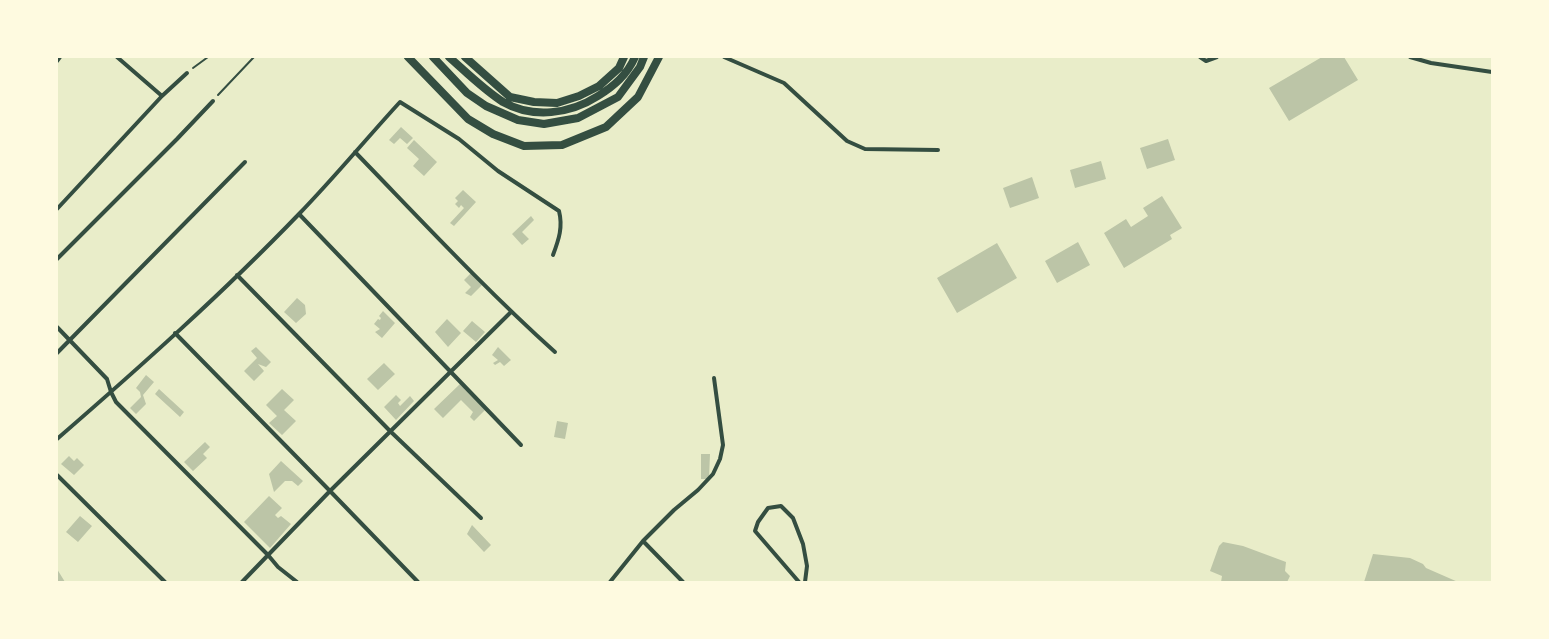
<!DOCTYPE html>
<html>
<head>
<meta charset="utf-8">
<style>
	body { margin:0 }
	#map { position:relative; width:1549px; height:639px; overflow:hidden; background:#e9edc9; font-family:Overpass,sans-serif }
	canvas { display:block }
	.frame { position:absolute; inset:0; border:58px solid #fefae0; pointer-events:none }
</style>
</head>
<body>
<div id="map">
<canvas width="1549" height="639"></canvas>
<div class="frame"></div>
</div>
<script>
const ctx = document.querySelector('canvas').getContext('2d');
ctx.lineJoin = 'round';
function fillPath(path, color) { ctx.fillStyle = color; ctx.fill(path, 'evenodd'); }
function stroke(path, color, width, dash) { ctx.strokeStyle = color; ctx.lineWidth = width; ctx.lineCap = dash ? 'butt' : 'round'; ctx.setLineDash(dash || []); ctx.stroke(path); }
const building = new Path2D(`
	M1322 57H1344L1358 80 1289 121 1269 88Z
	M401 127 413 138 407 144 400 138 394 144 389 140Z
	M1168 139 1175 160 1147 169 1140 148Z
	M414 140 437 162 424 176 413 166 419 159 407 148Z
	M1101 161 1106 179 1075 188 1070 170Z
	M1032 177 1039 198 1010 208 1003 188Z
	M463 190 476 202 454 226 450 223 464 208 461 205 459 208 455 204 458 201 455 198Z
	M1162 196 1182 228 1170 235 1172 239 1124 268 1104 233 1126 219 1131 227 1148 216 1143 208Z
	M531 216 534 220 522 232 529 239 522 245 512 234Z
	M1078 242 1090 265 1057 283 1045 261Z
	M997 243 1017 278 957 313 937 278Z
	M471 273 482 285 471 296 465 293 471 287 464 280Z
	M297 298 305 305 306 314 296 323 284 312Z
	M383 311 395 323 382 338 375 332 380 329 374 324 378 319 380 320 381 318 379 316Z
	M447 319 461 333 448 347 435 332Z
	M472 321 485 332 476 342 463 331Z
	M256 347 271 362 266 367 258 364 264 371 254 381 244 371 257 358 251 351Z
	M498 347 511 360 504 366 500 362 495 365 493 363 498 360 492 355Z
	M384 363 395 374 378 390 367 379Z
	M146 375 154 382 143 395 146 404 136 414 130 408 141 397 140 392 136 388Z
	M460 384 485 410 474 421 470 417 473 412 461 400 443 418 434 409Z
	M159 389 184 412 180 417 155 394Z
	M282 389 294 400 284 410 296 421 282 435 269 423 277 416 266 405Z
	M396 395 401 400 398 403 400 406 410 396 414 401 396 420 384 407Z
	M557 421 568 423 565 439 554 437Z
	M205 442 210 447 203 454 207 458 193 471 184 462Z
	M701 454H710L709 479H701Z
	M69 456 74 461 77 458 84 465 74 475 61 464Z
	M281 461 303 481 298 486 292 481H285L274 492 269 474Z
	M269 496 282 508 275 515 278 518 281 516 291 524 270 548 244 522Z
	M80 516 92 526 78 542 66 532Z
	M472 525 491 545 484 552 467 534Z
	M1223 542 1243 546 1286 562 1285 571 1290 576 1287 582H1221L1222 576 1210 571 1219 546Z
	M1373 554 1410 558 1423 564 1426 568 1458 582H1364Z
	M57 569 65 582H57Z`);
const path = new Path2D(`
	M193 68 208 57
	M218 95 254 57`);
const minor = new Path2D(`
	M117 57 162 96
	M724 57 784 83 847 141 865 149 938 150
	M1200 57 1206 61 1217 57
	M1410 57 1431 63 1492 72
	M57 61 60 57
	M355 152C421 220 485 289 555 352
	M57 209 162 96 187 73
	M299 214 521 445
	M57 259 177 139 213 101
	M237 275 390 431 481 518
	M57 327 107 379 111 392 116 402 268 555 278 567 297 582
	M175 333 330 491 418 582
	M57 353 245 162
	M57 439C140 367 223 293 299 214 334 178 366 139 400 102L459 139 498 171 559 211C563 227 559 239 553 255
	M57 475 165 582
	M643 541 683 582
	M242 582 330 491 511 312
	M610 582 643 541 674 510 698 490 713 474 720 459 723 445 714 378
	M799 582 755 531 758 522 768 508 781 506 793 518 803 544 807 566 805 582`);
const secondary = new Path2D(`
	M408 57 468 119 493 134 524 146 562 145 606 127 638 97 659 57
	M433 57 467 93 486 106 518 120 544 124 578 118 618 97 640 67 644 57
	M449 57C466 72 484 90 503 102 533 119 570 114 598 96 614 86 627 75 635 57
	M465 57 510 97 534 102 557 103 579 96 599 86 619 68 624 57`);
fillPath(building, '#bcc5a7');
stroke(path, '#344e41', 2);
stroke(minor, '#344e41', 4);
stroke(secondary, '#344e41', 8);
</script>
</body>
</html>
